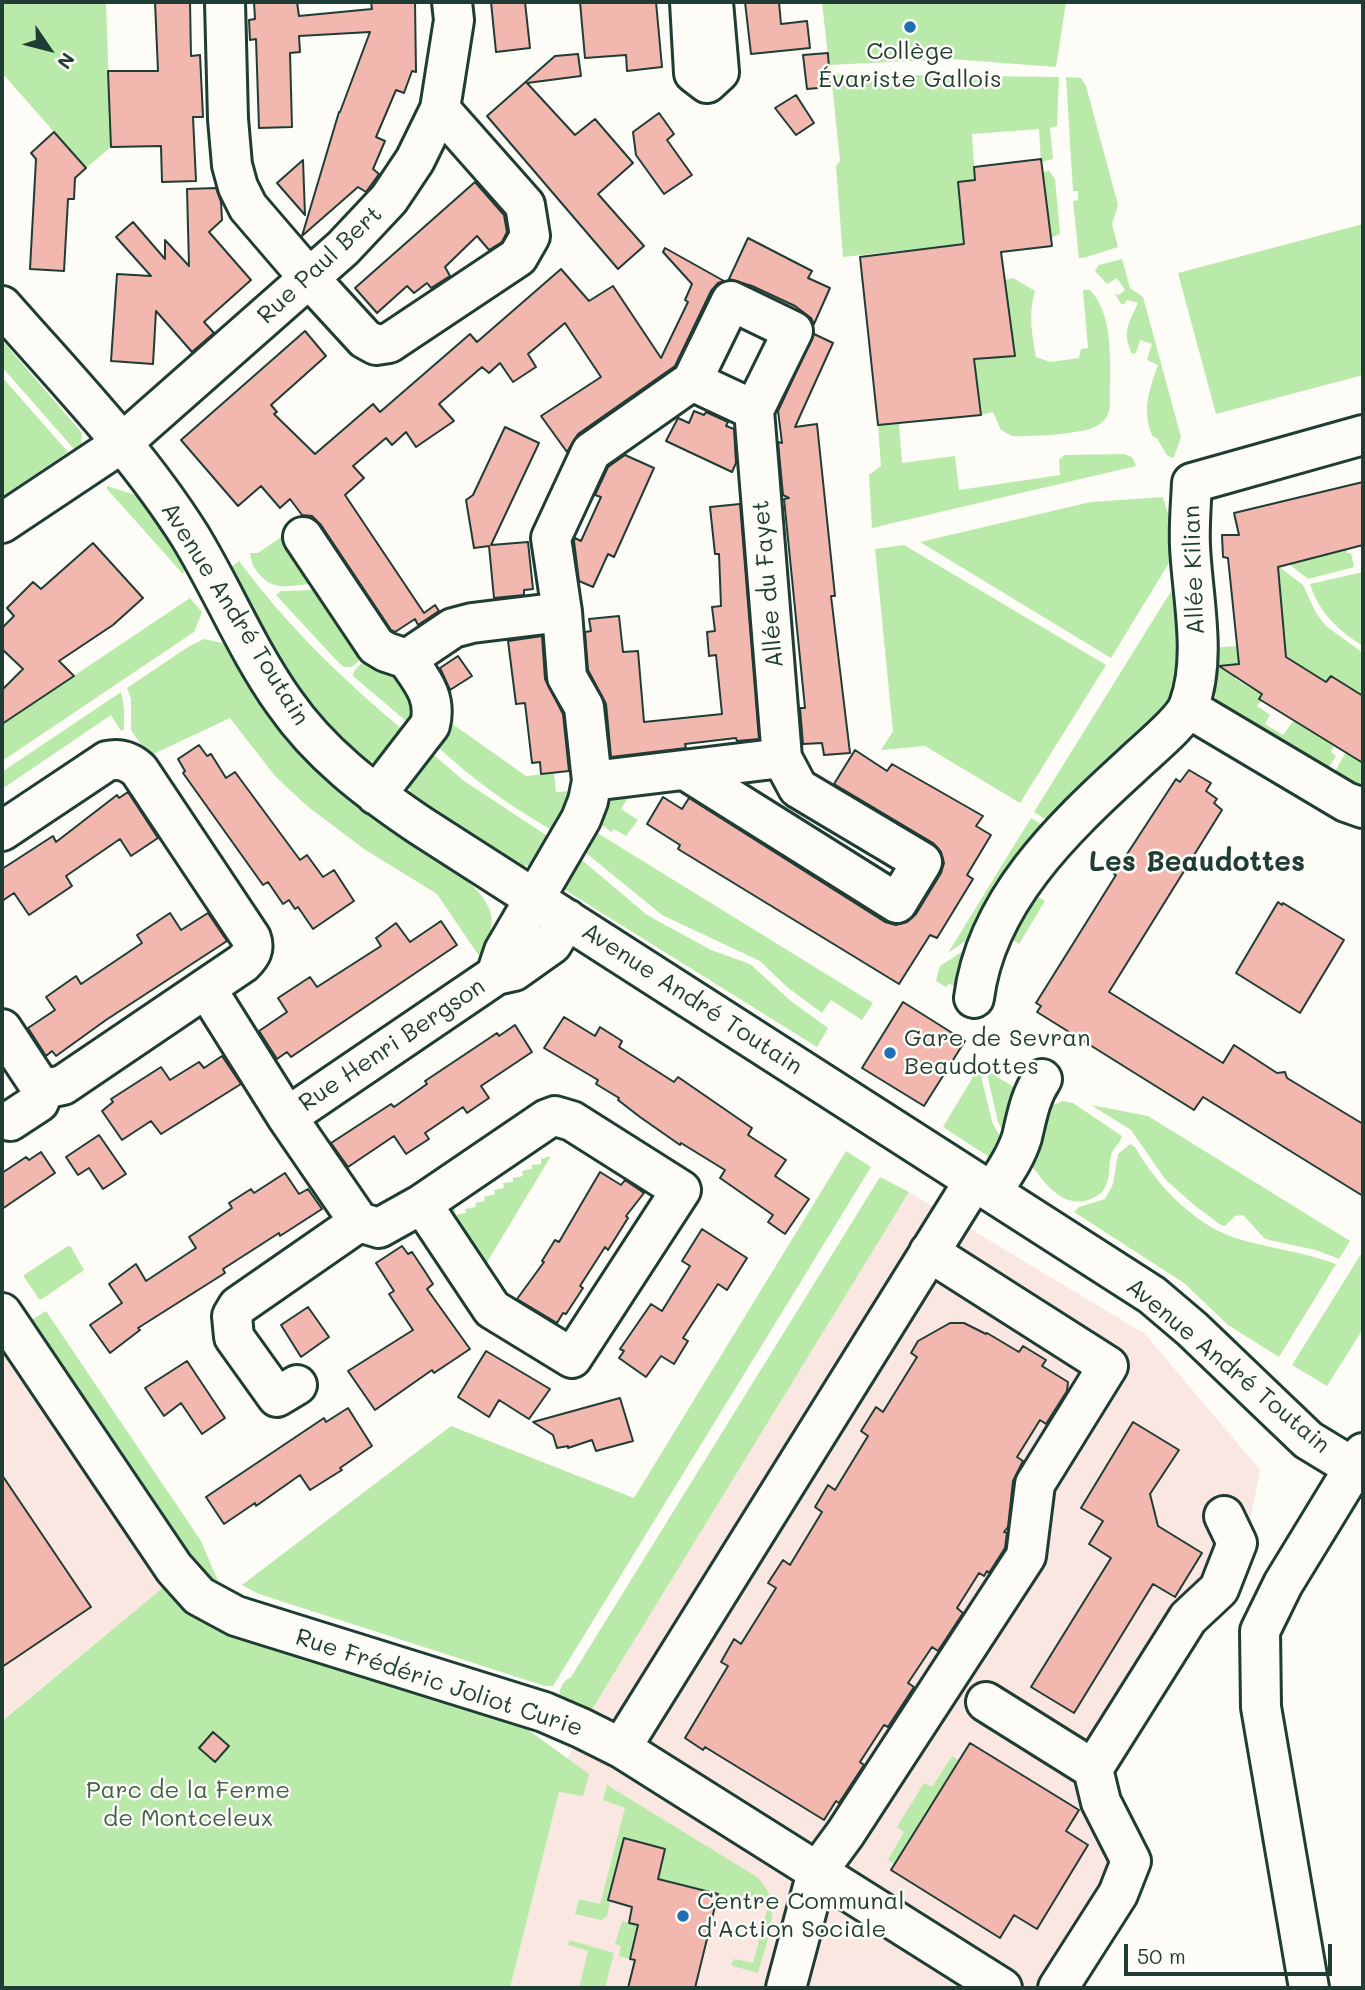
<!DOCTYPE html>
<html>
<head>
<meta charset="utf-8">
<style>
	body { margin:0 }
	#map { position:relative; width:1365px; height:1990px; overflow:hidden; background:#fdfcf7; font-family:Mali,sans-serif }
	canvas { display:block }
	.frame { position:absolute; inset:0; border:4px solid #1f3d34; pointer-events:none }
	.north { position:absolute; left:14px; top:14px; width:70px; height:70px; -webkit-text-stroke:5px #fdfcf7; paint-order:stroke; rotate:125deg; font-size:19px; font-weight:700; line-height:28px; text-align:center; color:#1f3d34 }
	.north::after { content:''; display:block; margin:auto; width:24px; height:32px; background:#1f3d34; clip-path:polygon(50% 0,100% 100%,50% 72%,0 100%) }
	.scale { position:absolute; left:1124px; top:1944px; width:208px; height:32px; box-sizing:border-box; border:4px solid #1f3d34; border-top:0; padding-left:9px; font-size:21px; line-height:24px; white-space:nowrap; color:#1f3d34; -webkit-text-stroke:5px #fdfcf7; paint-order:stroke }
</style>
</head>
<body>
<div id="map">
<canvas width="1365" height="1990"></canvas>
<div class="frame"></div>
<div class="north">N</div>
<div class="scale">50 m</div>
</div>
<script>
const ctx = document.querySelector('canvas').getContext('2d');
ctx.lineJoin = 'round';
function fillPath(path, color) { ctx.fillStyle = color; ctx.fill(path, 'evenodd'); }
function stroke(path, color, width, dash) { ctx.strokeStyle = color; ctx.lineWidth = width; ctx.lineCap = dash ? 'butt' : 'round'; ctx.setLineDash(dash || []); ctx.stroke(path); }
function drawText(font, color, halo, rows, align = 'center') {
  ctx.font = font + ' Mali,sans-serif'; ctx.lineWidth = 5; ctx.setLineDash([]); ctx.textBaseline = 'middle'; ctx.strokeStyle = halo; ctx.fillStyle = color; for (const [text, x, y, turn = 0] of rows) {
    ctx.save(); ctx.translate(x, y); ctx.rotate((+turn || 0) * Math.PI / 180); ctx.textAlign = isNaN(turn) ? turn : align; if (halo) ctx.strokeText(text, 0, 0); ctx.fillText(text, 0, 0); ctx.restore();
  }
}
const built = new Path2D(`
	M909 1192 1145 1334 1260 1470 1245 1548 1100 1770 1145 1873 1074 1988H510L567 1760 588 1716Z
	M2 1313 179 1574 2 1720Z`);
const green = new Path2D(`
	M2 2H106L111 147 86 168 2 73Z
	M822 2H1066L1056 67 951 59 829 65Z
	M831 74 1059 77 1057 126 1050 128 1053 159 1041 162 1039 129 972 134 975 180 958 182 964 244 843 257 836 166 840 161Z
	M1066 77 1081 78 1086 86 1118 205 1112 224 1118 247 1083 258H1079L1073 201 1078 200V191H1073Z
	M1049 171 1055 179 1060 234 1051 238 1042 172Z
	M1363 224V375L1216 414 1178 273Z
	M1122 259 1130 288 1143 297 1181 437 1174 457 1171 458 1166 454 1157 438 1153 437C1141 411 1149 391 1158 365L1147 360 1152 344 1140 340 1136 353 1132 354C1122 331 1128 325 1138 303L1127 300 1124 304H1121L1115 294 1119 295 1125 290 1117 278 1107 284 1095 271 1099 265Z
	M1013 278 1035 291C1028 313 1032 335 1036 357L1050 362 1079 358 1081 349 1088 348 1083 290H1090C1116 317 1109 370 1110 406 1109 415 1104 423 1095 427 1082 434 1028 437 1012 436L1001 430 993 412 981 415 974 359 1014 356 1005 280Z
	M2 340 82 433 81 444 74 449 2 367Z
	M2 377 68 452 2 497Z
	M899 423 902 463 955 456 959 490 1060 475 1059 460 1064 455 1124 454 1132 457 1136 466 872 528 869 475 881 466 878 425Z
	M107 486 138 496 160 528 185 570 183 574 107 489Z
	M1163 497 1178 548 1111 658 920 542 1091 502Z
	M284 535 312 576 309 584C289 586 273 591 259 574 253 567 251 562 250 553H258Z
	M904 545 1106 665 1020 803 925 746 881 750 893 731 875 549Z
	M1346 549 1347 553H1351L1354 567 1308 579 1280 557Z
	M239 561C288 627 344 681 408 734 388 757 382 770 351 755L283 672 230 568Z
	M1278 566 1303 585 1316 613 1326 626 1363 653V696L1331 676 1326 682 1281 654Z
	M1183 572C1184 617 1183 661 1169 705L1056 826 1034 812Z
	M1363 572V646C1338 630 1319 613 1310 584Z
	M315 590 320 592 366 654 352 667H344L336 660 276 595 281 591Z
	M190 598 202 612 194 632 2 761V724Z
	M204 639 223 643C239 671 254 700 274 725 328 793 392 833 464 878 494 904 501 923 479 956L437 894 364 849 307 806 275 776 230 718 149 756 131 730V699L127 688 188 647Z
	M1237 646 1239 664 1234 665 1235 679 1262 694 1260 698 1262 700 1257 706 1270 715 1265 724 1283 735 1294 720 1334 745 1331 752 1336 756 1323 776 1217 710 1210 648Z
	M368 656 372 657 414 693 413 727 353 676 354 671Z
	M121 692 124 708V729L121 731 111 715 2 789V772Z
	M451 723 526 776 554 773 556 792 573 791 559 834C514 809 471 779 434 743Z
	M428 750 464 781 555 841C543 856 536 868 516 866L417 803 411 795 409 780Z
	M1346 752 1363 763V799L1330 780Z
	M634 788 621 809 638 820 626 836 614 829 611 832 596 820 612 795Z
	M1031 818 1052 831 984 928 948 953Z
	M591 829 873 1003 862 1020 831 1000 822 1013 787 987 760 961 662 915 580 848Z
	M576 855 647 915 711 950 750 964 792 1002 828 1028 817 1047 565 890 564 882Z
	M1028 890 1045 901 1019 944 1001 933Z
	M980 940 962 988 949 984 946 987 936 981 940 966Z
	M979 1067 992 1122 1006 1148 997 1162 943 1127Z
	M986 1070 1020 1091 1009 1143 998 1122Z
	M1063 1101 1073 1103 1122 1136C1120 1144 1114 1147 1111 1155 1108 1165 1111 1176 1105 1187 1102 1194 1096 1197 1088 1200 1059 1209 1041 1177 1025 1157L1046 1108Z
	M1091 1105 1148 1116 1350 1241 1339 1259 1316 1250 1265 1239 1243 1215 1235 1216 1225 1226 1221 1225 1194 1205 1165 1179 1131 1130Z
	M1130 1144 1135 1147C1157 1186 1197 1228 1242 1240 1273 1249 1305 1252 1336 1264L1279 1357 1228 1325 1184 1283 1074 1212 1079 1207 1105 1199 1113 1184 1118 1154Z
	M846 1151 871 1167 553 1686H545L259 1594 242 1585 451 1426 634 1498Z
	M551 1156 480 1274 444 1207 450 1193 456 1215 466 1213 465 1209 476 1207 475 1203 485 1201 484 1197 495 1194 494 1190 504 1188 503 1183 513 1182V1178L523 1176 522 1171 532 1169V1165L541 1164V1159Z
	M880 1177 909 1192 588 1716 559 1701C560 1689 560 1683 571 1677Z
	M68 1246 71 1247 84 1270 42 1299H39L24 1277V1275Z
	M1361 1254 1363 1255V1329L1327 1386 1292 1365Z
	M46 1311 201 1541 226 1600 203 1578 30 1321Z
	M166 1585 502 1711 589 1774 583 1796 559 1792 510 1988H2V1721Z
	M952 1756 974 1770 907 1872 888 1860 904 1832 897 1827 924 1783 932 1787Z
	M607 1785 757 1877C785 1905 767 1939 758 1973L733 1966 731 1963 735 1959 753 1963 768 1907 658 1879 624 1838 608 1900 610 1901 607 1916 601 1920 575 1914 579 1899 600 1904 625 1808 603 1800Z
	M622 1921 638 1925 630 1959 619 1956 621 1946 615 1944Z
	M569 1940 614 1953 605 1988H579L588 1951 568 1945Z`);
const building = new Path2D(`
	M155 2H190L191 56 200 55 203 117H193L196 181 162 182 161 146 111 147 108 71H158Z
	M254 2H297L299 16 372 9 371 2H415L416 72 412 71 404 93 396 90 376 137 385 141 373 169 379 174 366 192 358 187 302 236 339 112H340L370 32 299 36 300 52 290 53 292 127 259 128 256 39 250 40 249 20 255 19Z
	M491 2H525L530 48 496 52Z
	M580 2H656L662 67 627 71 626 55 585 58Z
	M745 2H779L781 24 807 21 810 48 751 54Z
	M828 53 830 87 807 89 803 55Z
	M578 54 581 76 527 83 575 135 595 119 633 163 598 194 644 246 618 269 487 116 555 56Z
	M796 95 814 123 796 135 775 108Z
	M659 113 674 134 667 140 692 175 664 194 636 155 633 132Z
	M54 132 86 168 75 178 74 199H68L64 271 30 269 36 159 31 153Z
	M1041 159 1052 246 1001 252 1015 356 974 359 981 415 878 425 860 257 964 244 958 182 975 180 974 167Z
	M303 160 305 215 277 183Z
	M475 182 504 215 507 232 502 242 489 250 477 236 445 267 450 276 431 288 427 283 414 293 407 286 377 313 355 288Z
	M216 188 221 202 222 220 209 232 251 280 204 322 214 333 192 352 156 311 153 364 111 361 117 274 151 276 116 237 133 222 165 259V240L189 266 187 189Z
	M748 238 812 271 808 278 830 288 814 324 811 318 795 306 752 286 729 279Z
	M665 248 724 281 718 283 711 291 675 366 578 434 567 452 541 416 601 377 565 323 528 354 536 367 513 382 500 363 489 373 482 367 439 404 454 421 416 447 406 432 392 445 386 438 353 466 364 478 345 495 424 613 435 605 439 611 418 625 415 619 395 632 391 630 321 525 312 516 302 515 290 499 280 508 261 486 238 506 181 440 305 331 326 356 271 405 277 412 274 414 315 454 373 404 380 412 470 334 477 342 561 269 589 301 613 286 661 358 688 302 685 300 692 284 663 252Z
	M814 334 833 343 795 427 817 424 835 596H831L850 753 824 755 822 743 803 744 800 708H805L784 499 789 498 783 495 778 442 782 443 778 411Z
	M694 411 704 415 706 412 728 422 726 426 734 429 736 463 732 472 666 441 678 418 689 423Z
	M505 427 539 443 491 545 528 542 533 589 524 590V595L494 598 489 546 474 548 466 500 473 495Z
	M625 455 654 468 614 557 608 554 593 587 579 581 574 541 575 538 581 541 601 497 595 495 608 467Z
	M1363 482V545L1278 567 1286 657 1326 682 1331 676 1363 696V763L1259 699 1262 694 1219 666 1239 664 1228 558 1223 557 1222 535H1239L1234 513Z
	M740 504 759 739 737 741 736 738 685 744 686 748 611 757 606 704 588 670 585 632 591 631 589 619 619 616 623 652 638 651 644 722 722 714 716 655 709 656 707 632 715 631 712 607 721 606 719 554H715L710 507Z
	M93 543 143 598 113 625 59 661 74 676 2 724V690L23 669 2 649V628L14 616 7 608 33 582 41 589Z
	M542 636 545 679 563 714 569 771 541 774 540 762 532 763 525 703 516 704 508 641Z
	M458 656 472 676 450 690 440 668Z
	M199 745 207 756 211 754 226 778 235 772 300 860 307 855 323 877 334 870 354 901 313 929 298 907 295 909 289 900 283 904 268 882 263 885 183 773 185 771 178 759Z
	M855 750 887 771 892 764 983 816 976 826 991 835 967 875 973 879 937 938 930 935 899 984 678 849 680 845 647 824 663 797 682 809 689 798 885 922 896 925 907 922 916 914 941 873 944 863 941 852 933 843 834 784Z
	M1189 770 1211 783 1206 791 1217 799 1214 803 1222 810 1109 992 1223 1063 1234 1045 1277 1073 1285 1072 1287 1078 1363 1124V1196L1203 1097 1194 1110 1037 1012 1041 1006 1036 1003 1116 875 1114 874 1176 779 1180 782Z
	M128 792 158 838 131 856 120 839 66 876 72 886 29 915 14 893 2 901V869L53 836 56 842 117 795 119 798Z
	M1278 902 1282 905 1283 903 1344 940 1300 1013 1236 973Z
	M170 913 181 930 208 913 227 941 106 1020 56 1056 52 1051 46 1056 28 1028 55 1010 46 997 76 976 81 984 142 943 137 935Z
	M441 921 457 945 291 1057 287 1052 277 1059 259 1031 287 1012 278 998 310 977 317 987 381 946 376 938 396 923 410 942Z
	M903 1002 965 1041 924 1106 862 1068Z
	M564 1017 595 1036 600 1027 622 1041 619 1047 674 1082 678 1077 752 1128 748 1135 786 1160 775 1176 809 1199 785 1234 768 1222 773 1215 720 1178 725 1170 681 1143 680 1145 640 1117 618 1100 619 1098 596 1084 598 1080 544 1048Z
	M515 1025 532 1052 481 1086 489 1098 467 1113 463 1107 425 1133 429 1139 406 1154 394 1136 348 1167 331 1143 391 1104 394 1107 427 1084 425 1081 497 1033 499 1036Z
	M222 1056 241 1084 161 1134 151 1121 122 1140 102 1111 113 1102 111 1099 161 1067 170 1080 199 1062 204 1068Z
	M99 1135 126 1174 103 1189 89 1168 78 1175 66 1157Z
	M41 1152 55 1173 2 1209V1173L26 1157 29 1160Z
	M600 1172 621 1185 625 1180 644 1193 626 1216 628 1218 608 1250 605 1247 580 1286 583 1288 566 1314 563 1313 557 1323 517 1299 544 1262 542 1261 555 1240 559 1242Z
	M285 1173 299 1194 308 1189 322 1209 280 1236 279 1233 223 1269 225 1273 138 1328 140 1330 110 1353 90 1325 122 1303 109 1284 136 1264 146 1281 196 1248 189 1237 232 1208 229 1203 251 1189 254 1193Z
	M702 1229 747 1258 727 1290 718 1284 683 1338 688 1341 674 1364 661 1356 646 1377 619 1358 624 1351 620 1349 651 1304 662 1311 690 1266 682 1261Z
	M402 1246 408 1254 412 1252 424 1270 433 1284 427 1289 470 1349 434 1373 432 1370 375 1410 348 1371 413 1330 389 1294 394 1291 376 1263Z
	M308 1307 329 1337 301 1357 281 1325Z
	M950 1323H964L986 1334 987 1333 1019 1352 1023 1346 1046 1360 1042 1366 1068 1382 1067 1391 1046 1424 1040 1420 1017 1457 1023 1461 1013 1481 1008 1527 1004 1532 1007 1533 1005 1548 989 1573 987 1571 984 1576 979 1573 957 1608 963 1613 938 1651 932 1647 908 1683 914 1687 888 1727 884 1725 860 1762 864 1765 839 1803 836 1801 824 1820 705 1747 703 1750 685 1738 728 1666 721 1662 734 1639 741 1644 776 1588 768 1583 783 1560 790 1565 822 1512 815 1507 828 1485 835 1490 868 1436 861 1431 876 1407 883 1412 917 1357 911 1353 918 1341Z
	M486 1351 550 1389 529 1419 499 1400 489 1417 458 1397Z
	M187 1361 225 1418 202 1434 181 1403 164 1416 145 1388Z
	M620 1398 633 1441 596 1451 592 1440 568 1448V1446L557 1448 553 1435 533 1422Z
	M348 1408 372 1446 340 1468 342 1470 310 1490 300 1475 256 1506 255 1503 224 1524 206 1497 324 1418 326 1422Z
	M1133 1422 1179 1450 1150 1494 1158 1526 1202 1553 1175 1597 1153 1584 1074 1713 1031 1687 1111 1558 1089 1544 1103 1521 1081 1508Z
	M2 1475 91 1607 2 1667Z
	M213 1732 229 1746 215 1762 199 1748Z
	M970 1743 1079 1810 1066 1831 1088 1845 1037 1929 1014 1915 1000 1938 891 1870Z
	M624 1838 665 1849 658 1879 718 1894 695 1988H628L635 1960 630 1959 638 1925 629 1923 632 1907 608 1900Z`);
const minor = new Path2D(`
	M225 2 228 119 232 165 238 187 248 207 309 278 365 339 376 345 389 343 518 257 530 236 525 205 440 109
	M690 2 694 73 707 83 719 72 713 2
	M2 306C67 380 137 452 190 536 223 590 247 650 284 702 320 754 369 791 421 826L1152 1295 1192 1329 1308 1440 1354 1468
	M692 381 731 301 793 331 754 410
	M2 523 122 443 343 248 389 199 415 160 440 109 454 20 452 2
	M303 537 376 646 386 652 407 659C422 681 437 697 430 725L376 795
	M407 659 453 628 472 623 562 612
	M1188 708 1346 802 1363 808
	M592 781 782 758
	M2 831 107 761C120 758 129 761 139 770L251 938C255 949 251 955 243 963L63 1085 44 1089 39 1085 2 1029
	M496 975 514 971 552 944 567 919
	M206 988 287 1117
	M974 998C986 902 1062 829 1131 766 1145 752 1183 722 1189 705 1207 657 1192 595 1190 546 1189 525 1191 504 1192 483L1363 435
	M555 1116 572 1121 681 1190 572 1358 492 1309 422 1204 547 1119Z
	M10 1121 39 1102 44 1089
	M992 1192C1003 1175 1016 1157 1022 1137 1027 1116 1030 1097 1042 1079
	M359 1222 287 1117 496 975 504 951 581 819 588 801 592 781 584 707 567 677 562 612 551 538 591 452 692 381 754 410 782 758 798 788 922 862 897 903 685 770
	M2 1313 174 1568 199 1596 236 1616 544 1712 581 1728 621 1748 1002 1988
	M297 1385 277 1397 234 1337 232 1316 238 1306 359 1222 379 1228 422 1204
	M986 1702 1093 1769 1101 1802 1131 1861 1118 1894 1058 1988
	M621 1748 974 1181
	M1093 1769 1188 1618 1219 1589 1237 1543 1224 1516
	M786 1988 817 1872 845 1834 1026 1556 1035 1484 1108 1366 929 1252
	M1309 1988 1261 1707 1260 1631 1283 1584 1363 1453`);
const markers = [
	[910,27,7,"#1f6fb2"],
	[890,1053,7,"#1f6fb2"],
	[683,1916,7,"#1f6fb2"]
];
const poiNames = [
	["Collège",910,52,"center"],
	["Évariste Gallois",910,80,"center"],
	["Gare de Sevran",904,1039],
	["Beaudottes",904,1067],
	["Centre Communal",697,1902],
	["d'Action Sociale",697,1930]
];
const streetNames = [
	["Rue Paul Bert",320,265,-43],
	["Allée Kilian",1194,570,-92],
	["Allée du Fayet",768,584,-95],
	["Avenue André Toutain",235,614,58],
	["Avenue André Toutain",692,999,33],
	["Rue Henri Bergson",392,1045,-34],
	["Avenue André Toutain",1228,1366,40],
	["Rue Frédéric Joliot Curie",439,1683,18]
];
const parkNames = [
	["Parc de la Ferme",188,1791],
	["de Montceleux",188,1819]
];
const quarterNames = [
	["Les Beaudottes",1197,862]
];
fillPath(built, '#fae7e1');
fillPath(green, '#baeaaa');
fillPath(building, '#f2b7af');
stroke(building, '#1f3d34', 2);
stroke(minor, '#1f3d34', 44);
stroke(minor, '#fdfcf7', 38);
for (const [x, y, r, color] of markers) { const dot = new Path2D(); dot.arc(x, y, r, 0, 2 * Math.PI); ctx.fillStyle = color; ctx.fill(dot); stroke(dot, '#fdfcf7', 2.5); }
drawText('24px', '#1f3d34', '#fdfcf7', poiNames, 'left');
drawText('24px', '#1f3d34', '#fdfcf7', streetNames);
drawText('24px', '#3e604c', '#fdfcf7', parkNames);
drawText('bold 28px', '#1f3d34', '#fdfcf7', quarterNames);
</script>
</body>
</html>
